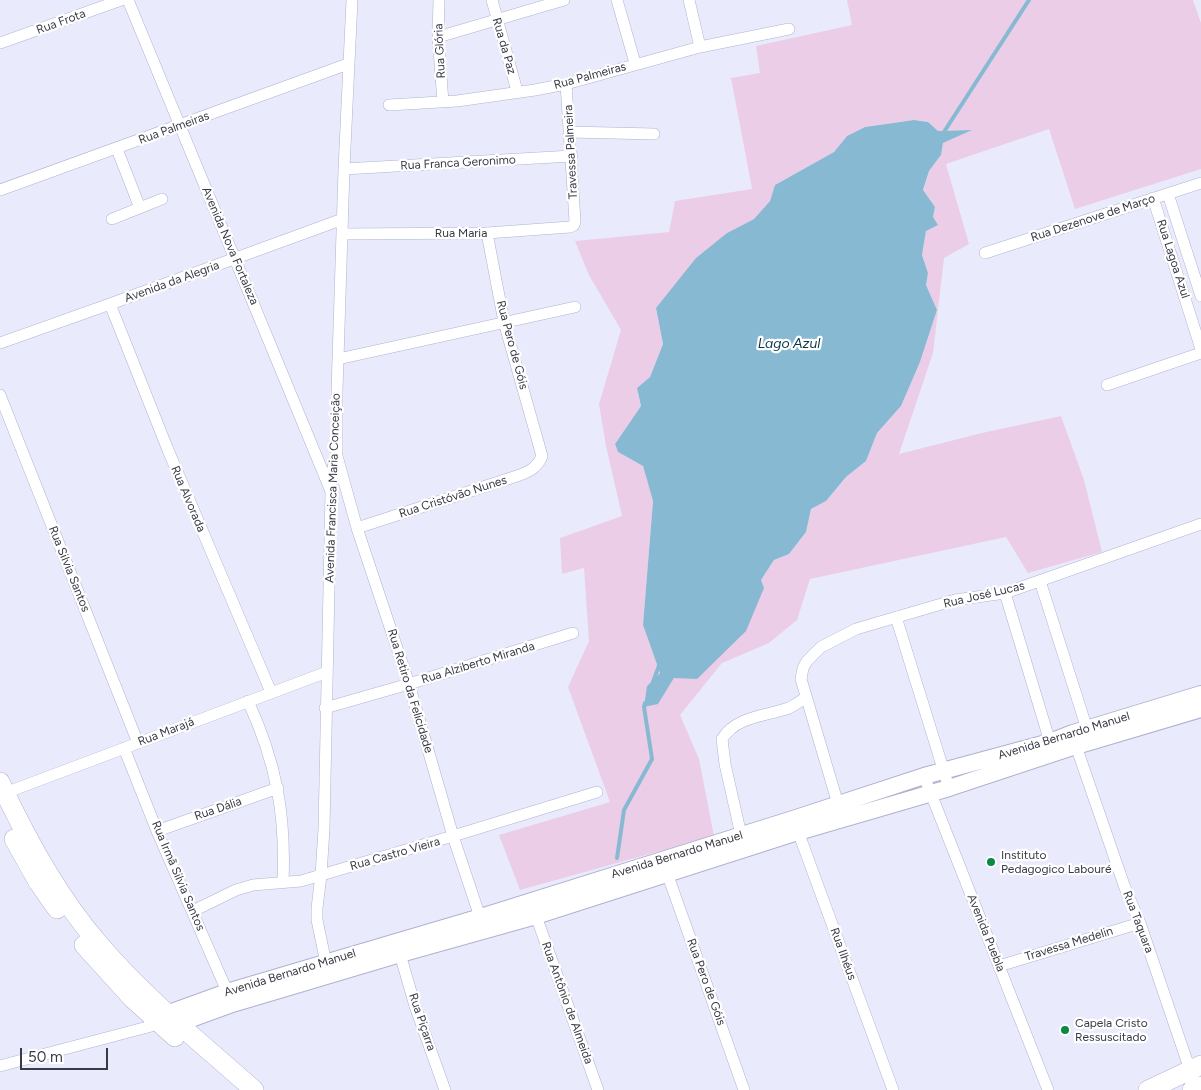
<!DOCTYPE html>
<html>
<head>
<meta charset="utf-8">
<style>
	body { margin:0 }
	#map { position:relative; width:1201px; height:1090px; overflow:hidden; background:#e9ebfd; font-family:Figtree,sans-serif }
	canvas { display:block }
	.scale { position:absolute; left:20px; top:1048px; width:88px; height:22px; box-sizing:border-box; border:2px solid #393a46; border-top:0; padding-left:6px; font-size:15px; line-height:18px; white-space:nowrap; color:#393a46; -webkit-text-stroke:4px #fff; paint-order:stroke }
</style>
</head>
<body>
<div id="map">
<canvas width="1201" height="1090"></canvas>
<div class="scale">50 m</div>
</div>
<script>
const ctx = document.querySelector('canvas').getContext('2d');
ctx.lineJoin = 'round';
function fillPath(path, color) { ctx.fillStyle = color; ctx.fill(path, 'evenodd'); }
function stroke(path, color, width, dash) { ctx.strokeStyle = color; ctx.lineWidth = width; ctx.lineCap = dash ? 'butt' : 'round'; ctx.setLineDash(dash || []); ctx.stroke(path); }
function drawText(font, color, halo, rows, align = 'center') {
  ctx.font = font + ' Figtree,sans-serif'; ctx.lineWidth = 4.5; ctx.setLineDash([]); ctx.textBaseline = 'middle'; ctx.strokeStyle = halo; ctx.fillStyle = color; for (const [text, x, y, turn = 0] of rows) {
    ctx.save(); ctx.translate(x, y); ctx.rotate((+turn || 0) * Math.PI / 180); ctx.textAlign = isNaN(turn) ? turn : align; if (halo) ctx.strokeText(text, 0, 0); ctx.fillText(text, 0, 0); ctx.restore();
  }
}
const green = new Path2D(`
	M847 0H1193L1201 23V169L1075 209 1049 129 946 164 969 244 944 258 933 353 899 454 982 433 1061 416 1084 480 1102 552 1028 573 1006 537 810 579 797 620 769 643 722 663 680 715 699 759 714 836 520 890 499 835 610 802 568 687 589 641 584 568 562 574 560 538 622 516 606 446 599 404 621 330 589 275 575 241 669 232 675 201 752 189 731 78 760 73 756 46 852 25ZM914 120 928 122 938 131 971 130 943 143 941 155 929 171 923 191 935 207 933 217 926 231 922 255 928 273 926 285 937 310 920 362 901 406 877 433 866 461 846 477 826 501 811 509 806 532 789 554 774 560 761 580 674 678 658 703 647 686 660 673 643 625 653 501 643 466 618 452 615 444 641 406 637 388 650 377 663 344 656 308 727 233 754 219 770 201 775 185 834 152 847 136 865 127Z`);
const water = new Path2D(`
	M914 120 928 122 938 131 972 130 943 143 941 155 929 171 923 190 935 207 933 217 938 225 926 231 922 255 928 273 926 285 937 310 920 362 901 406 877 433 866 461 846 477 826 501 811 509 806 532 789 554 774 560 761 580 764 588 746 631 697 679 674 678 658 704 644 707 647 686 660 673 643 625 653 501 643 466 618 452 615 444 641 406 637 388 650 377 663 344 656 308 696 258 727 233 754 219 770 201 775 185 834 152 847 136 865 127Z`);
const stream = new Path2D(`
	M942 135 1029 0
	M653 682 660 663
	M617 858 624 810 652 759 644 707 645 703`);
const street = new Path2D(`
	M128 0 330 489
	M439 0 438 37 443 102
	M492 0 517 91
	M617 0 635 63
	M689 0 700 47
	M438 37 564 0
	M0 43 121 0
	M389 105 457 101 535 90 566 84 700 47 789 29
	M570 132 654 134
	M117 149 140 208
	M344 169 572 156
	M0 190 348 64
	M1168 194 1201 296
	M1153 198 1201 349
	M112 219 162 199
	M343 234 487 233 570 227 574 225 575 221 566 84
	M985 253 1201 183
	M110 304 168 450 271 692
	M0 343 110 304 343 219
	M338 359 575 307
	M1107 385 1201 353
	M0 395 138 743
	M337 456 357 528 409 684 453 836 482 923
	M357 528 520 475C530 471 538 467 542 456L504 322 487 233
	M1040 581 1087 729
	M1005 593 1050 742
	M896 617 949 788
	M248 701C276 762 286 814 283 882
	M325 708 409 684 573 633
	M1076 746 1125 888 1140 923 1190 1070
	M124 748 157 831 230 998
	M924 776 1048 1090
	M5 793 327 672
	M838 804 801 679 803 668 807 661 821 647 856 629 955 600 1005 593 1201 524
	M796 826 893 1090
	M157 831 278 788
	M741 835 725 764 722 739C736 716 767 716 789 708 795 705 801 701 806 697
	M667 873 744 1090
	M193 911 236 890 253 885 301 881 453 836 597 792
	M536 916 598 1090
	M400 954 415 1006 445 1090
	M999 966 1140 923
	M327 968 317 920V908L321 875 324 829 331 492 332 472 337 452V391L344 169 352 0
	M0 1066 159 1024`);
const secondary = new Path2D(`
	M158 1017 227 992 481 917 793 819 924 776 1050 742 1073 733 1201 694
	M169 1027 232 1004 400 954 536 916 798 832 949 788 1076 746 1201 709`);
const primary = new Path2D(`
	M0 782C26 838 58 897 99 944 145 998 201 1043 254 1090
	M14 839 38 882 57 909
	M84 945 133 999 175 1037
	M1148 1090 1201 1065
	M1192 1090 1201 1086`);
const markers = [
	[991,862,5,"#098944"],
	[1065,1030,5,"#098944"]
];
const streetNames = [
	["Rua Frota",61,22,-20],
	["Rua da Paz",504,46,74],
	["Rua Glória",440,51,-93],
	["Rua Palmeiras",590,76,-15],
	["Rua Palmeiras",174,128,-20],
	["Travessa Palmeira",571,152,-93],
	["Rua Franca Geronimo",458,163,-3],
	["Rua Dezenove de Março",1093,218,-18],
	["Rua Maria",461,233],
	["Avenida Nova Fortaleza",230,246,67],
	["Rua Lagoa Azul",1173,259,72],
	["Avenida da Alegria",172,282,-20],
	["Rua Pero de Góis",512,345,75],
	["Avenida Francisca Maria Conceição",333,488,-88],
	["Rua Cristóvão Nunes",453,497,-18],
	["Rua Alvorada",188,499,67],
	["Rua Silvia Santos",69,569,68],
	["Rua José Lucas",984,595,-13],
	["Rua Alziberto Miranda",478,663,-17],
	["Rua Retiro da Felicidade",410,691,73],
	["Rua Marajá",166,732,-21],
	["Avenida Bernardo Manuel",1064,736,-17],
	["Rua Dália",218,809,-19],
	["Rua Castro Vieira",395,854,-16],
	["Avenida Bernardo Manuel",677,855,-17],
	["Rua Irmã Silvia Santos",178,876,67],
	["Rua Taquara",1138,922,69],
	["Avenida Puebla",986,933,68],
	["Travessa Medelin",1069,944,-17],
	["Rua Ilhéus",843,954,70],
	["Avenida Bernardo Manuel",290,973,-17],
	["Rua Pero de Góis",706,982,70],
	["Rua Antônio de Almeida",567,1003,70],
	["Rua Piçarra",422,1022,71]
];
const poiNames = [
	["Instituto",1001,855],
	["Pedagogico Labouré",1001,869],
	["Capela Cristo",1075,1023],
	["Ressuscitado",1075,1037]
];
const waterNames = [
	["Lago Azul",789,344]
];
fillPath(green, '#eccde7');
fillPath(water, '#87bad2');
stroke(stream, '#87bad2', 4);
stroke(street, '#afb2cf', 12);
stroke(secondary, '#afb2cf', 18);
stroke(primary, '#afb2cf', 20);
stroke(street, '#fff', 11);
stroke(secondary, '#fff', 16);
stroke(primary, '#fff', 19);
for (const [x, y, r, color] of markers) { const dot = new Path2D(); dot.arc(x, y, r, 0, 2 * Math.PI); ctx.fillStyle = color; ctx.fill(dot); stroke(dot, '#fff', 2); }
drawText('12px', '#393a46', '#fff', streetNames);
drawText('12px', '#393a46', '#fff', poiNames, 'left');
drawText('italic 14px', '#083748', '#fff', waterNames);
</script>
</body>
</html>
